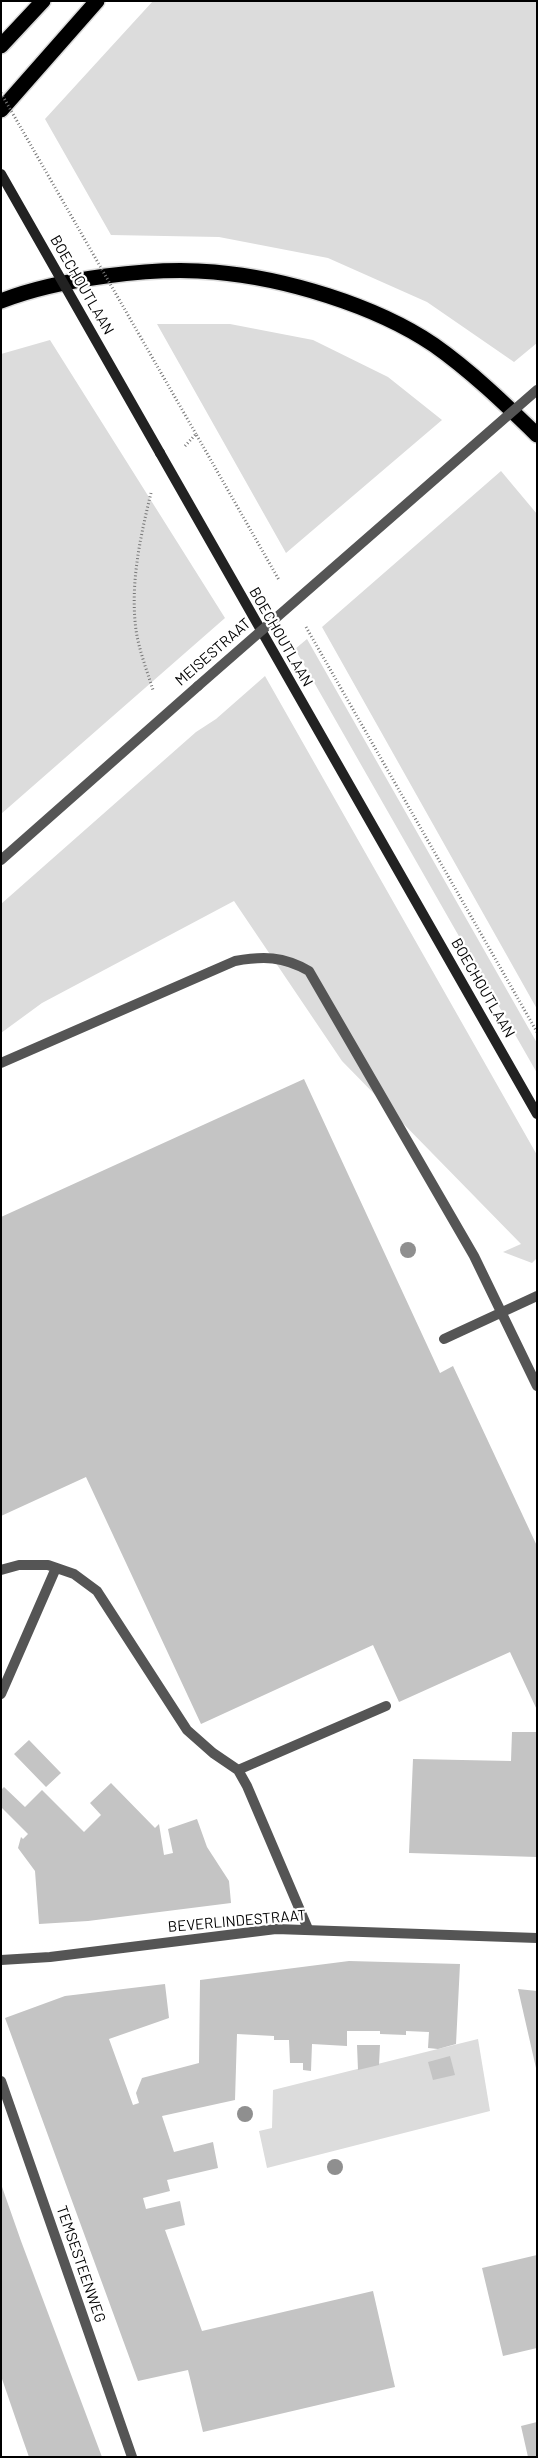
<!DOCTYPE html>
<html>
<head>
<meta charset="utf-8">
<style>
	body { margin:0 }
	#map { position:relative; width:538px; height:2458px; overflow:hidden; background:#fff; font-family:Barlow,sans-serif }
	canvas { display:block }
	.frame { position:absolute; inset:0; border:2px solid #000; pointer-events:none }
</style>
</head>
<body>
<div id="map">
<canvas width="538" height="2458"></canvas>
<div class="frame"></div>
</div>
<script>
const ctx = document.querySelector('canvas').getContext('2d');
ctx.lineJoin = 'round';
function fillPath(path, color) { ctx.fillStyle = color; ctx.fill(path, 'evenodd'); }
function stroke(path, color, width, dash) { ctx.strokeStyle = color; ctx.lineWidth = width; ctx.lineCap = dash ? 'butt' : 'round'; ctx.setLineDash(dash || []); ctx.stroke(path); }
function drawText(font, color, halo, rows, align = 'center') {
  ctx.font = font + ' Barlow,sans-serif'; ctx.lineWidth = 4.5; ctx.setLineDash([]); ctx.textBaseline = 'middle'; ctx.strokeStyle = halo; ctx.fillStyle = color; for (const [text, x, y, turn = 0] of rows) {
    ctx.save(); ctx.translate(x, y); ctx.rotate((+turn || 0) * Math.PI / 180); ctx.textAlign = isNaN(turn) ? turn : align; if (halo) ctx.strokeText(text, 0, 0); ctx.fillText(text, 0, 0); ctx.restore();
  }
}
const green = new Path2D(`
	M153 1H537V343L514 362 427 302 328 258 219 237 111 235 45 119Z
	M157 324H230L313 340 388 377 442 420 286 553Z
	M50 340 225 618 1 814V354Z
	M501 471 537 514V1009L322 627Z
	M307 639 537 1043V1073L295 649Z
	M265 676 537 1155V1258L532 1263 503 1252 521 1244 342 1061 234 901 42 1003 1 1033V904L196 732 216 719Z
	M478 2039 490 2111 267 2168 259 2131 272 2128 273 2090Z`);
const building = new Path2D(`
	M304 1079 440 1373 453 1366 537 1546V1710L510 1652 399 1702 373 1645 201 1724 86 1477 1 1516V1217Z
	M512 1732H537V1857L409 1853 413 1759 511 1761Z
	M29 1740 61 1773 46 1787 14 1754Z
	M111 1783 155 1828 159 1824 164 1855 173 1853 168 1829 197 1819 207 1847 229 1881 231 1903 88 1921 39 1924 35 1871 18 1848 21 1837 23 1839 28 1834 1 1807V1790L4 1787 25 1807 42 1790 84 1832 101 1815 90 1803Z
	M349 1961 460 1964 456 2044 438 2049 428 2048 429 2032 406 2031V2035L380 2034V2031H347V2046L312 2044 311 2071 303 2070V2063H290L289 2040H274V2036L237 2034 235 2100 162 2116 174 2152 213 2142 218 2168 167 2180 170 2191 143 2198 146 2209 180 2201 185 2225 165 2230 202 2331 373 2291 395 2387 203 2432 188 2370 138 2381 5 2018 65 1996 165 1984 169 2018 109 2039 133 2105 139 2103 136 2093 142 2078 199 2063 200 1980Z
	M518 1989 537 1991V2068H536Z
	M357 2045H380L379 2065 358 2070Z
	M450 2056 455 2075 433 2080 428 2062Z
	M1 2184 21 2241 102 2457H29L23 2440 1 2376Z
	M537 2255V2348L503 2356 482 2268Z
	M537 2422V2457H528L521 2426Z`);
const path = new Path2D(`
	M185 446 196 434 279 580
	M151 493C140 538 130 584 136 630 139 650 147 671 153 690
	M306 627 537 1032`);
const lane = new Path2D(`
	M1 1063 235 961C263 956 283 956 309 971L474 1256 537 1386
	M444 1339 537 1296
	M1 1570 19 1565H48L74 1574 97 1591 187 1730 213 1753 238 1770 247 1786 308 1929
	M1 1694 56 1568
	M238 1770 386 1706`);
const street = new Path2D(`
	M1 860 198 686
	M1 1960 50 1957 276 1929 537 1938
	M1 2081 132 2457`);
const secondary = new Path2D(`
	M160 453 537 1114`);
const highway = new Path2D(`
	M1 46 43 1
	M1 110 97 1
	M1 301C57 279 154 266 214 272 284 278 375 305 434 345 471 371 504 403 537 435`);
const pathBridge = new Path2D(`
	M1 93 196 434`);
const streetBridge = new Path2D(`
	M198 686 537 390`);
const secondaryBridge = new Path2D(`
	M1 174 160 453`);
const trees = [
	[408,1250],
	[245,2114],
	[335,2167]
];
const streetNames = [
	["BOECHOUTLAAN",82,285,60],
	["BOECHOUTLAAN",281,637,60],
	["MEISESTRAAT",213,652,-41],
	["BOECHOUTLAAN",483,988,60],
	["BEVERLINDESTRAAT",237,1921,-5],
	["TEMSESTEENWEG",81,2264,71]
];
fillPath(green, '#dcdcdc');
fillPath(building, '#c4c4c4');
stroke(highway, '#dbdbdb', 18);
stroke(path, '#777', 3, [1, 2.5]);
stroke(lane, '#555', 10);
stroke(street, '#555', 10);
stroke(secondary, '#222', 10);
stroke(highway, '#000', 15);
stroke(pathBridge, '#777', 3, [1, 2.5]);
stroke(streetBridge, '#555', 10);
stroke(secondaryBridge, '#222', 10);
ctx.fillStyle = '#8f8f8f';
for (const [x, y] of trees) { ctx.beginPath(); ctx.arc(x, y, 8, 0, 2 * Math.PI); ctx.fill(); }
drawText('15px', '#000', '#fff', streetNames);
</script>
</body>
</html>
